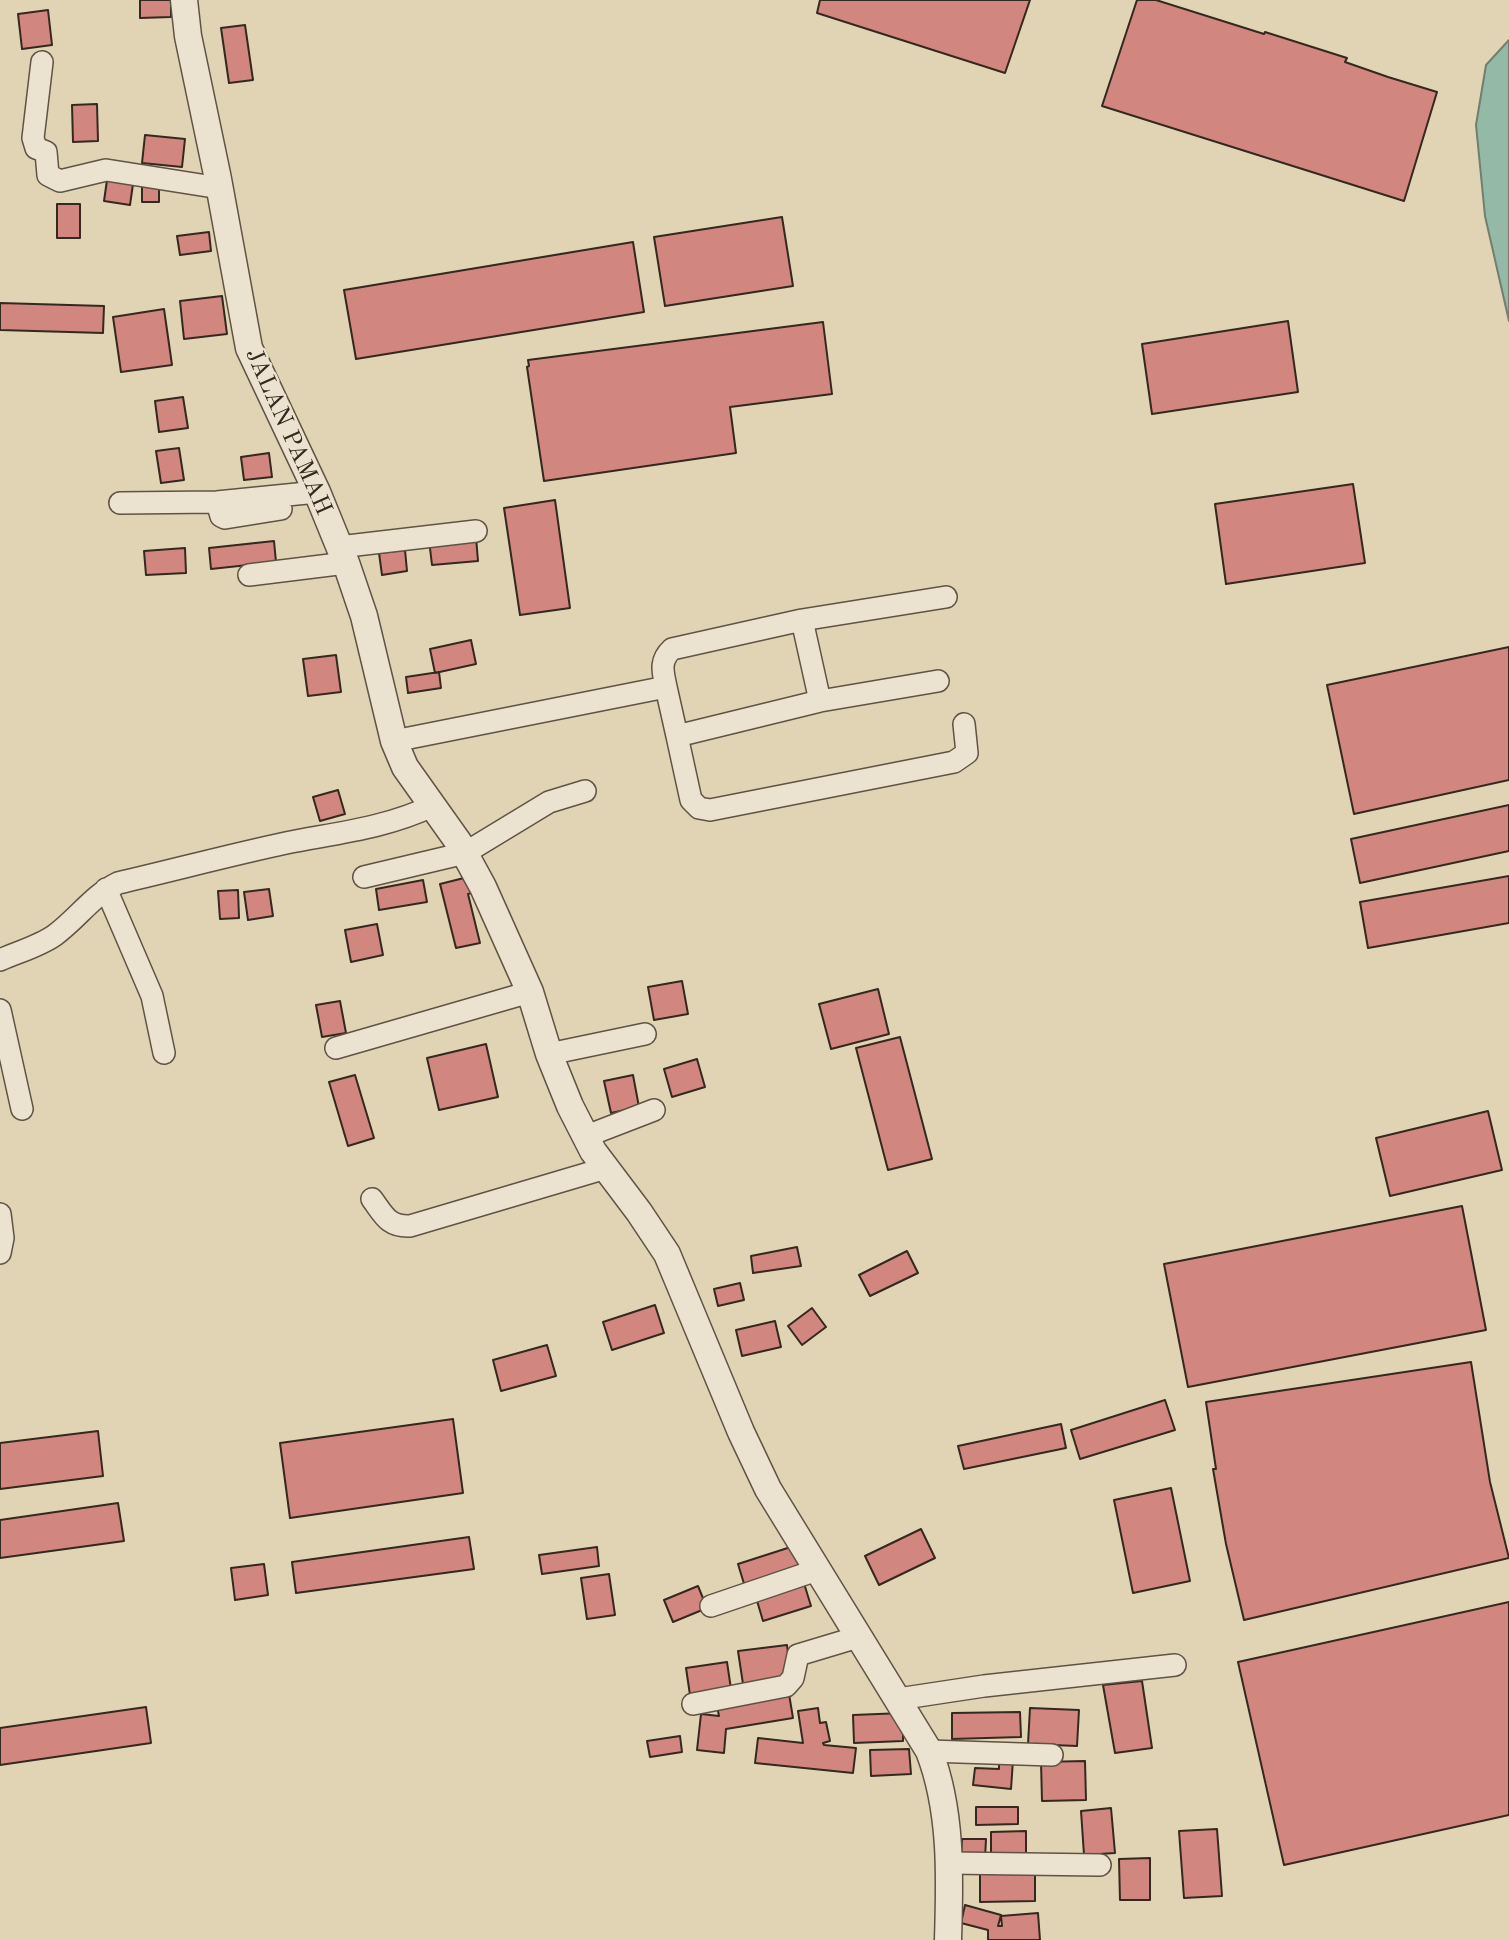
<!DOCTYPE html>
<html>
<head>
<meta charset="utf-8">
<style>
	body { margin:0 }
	canvas { display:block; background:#e0d4b5 }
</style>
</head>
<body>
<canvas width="1509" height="1940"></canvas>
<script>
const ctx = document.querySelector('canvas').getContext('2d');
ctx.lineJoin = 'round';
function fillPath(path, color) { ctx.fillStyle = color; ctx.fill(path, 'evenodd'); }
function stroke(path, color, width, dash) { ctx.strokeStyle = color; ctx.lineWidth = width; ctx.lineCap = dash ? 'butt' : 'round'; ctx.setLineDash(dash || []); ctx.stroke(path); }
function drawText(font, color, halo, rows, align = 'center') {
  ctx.font = font + ' "Old Standard TT",serif'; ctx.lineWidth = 5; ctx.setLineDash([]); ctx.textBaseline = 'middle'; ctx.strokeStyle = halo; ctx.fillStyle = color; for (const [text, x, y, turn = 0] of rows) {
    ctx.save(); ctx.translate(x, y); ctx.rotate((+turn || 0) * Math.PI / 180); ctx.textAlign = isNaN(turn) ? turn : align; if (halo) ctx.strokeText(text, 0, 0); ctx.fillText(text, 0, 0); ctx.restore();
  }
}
const water = new Path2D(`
	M1509 40V321L1485 216 1476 125 1486 65Z`);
const building = new Path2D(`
	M140 0H171V17L140 18Z
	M820 0H1030L1005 73 817 13Z
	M1137 0H1156L1264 34 1265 32 1347 58 1345 62 1388 77 1437 92 1404 201 1102 106Z
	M48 10 52 45 22 49 18 14Z
	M245 25 253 80 229 83 221 28Z
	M97 104 98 141 73 142 72 105Z
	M145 135 185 139 182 167 142 163Z
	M108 173 134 177 130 205 104 201Z
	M159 180V202H142V181Z
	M57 204H80V238H57Z
	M782 217 793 286 665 306 654 237Z
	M209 232 211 251 180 255 177 236Z
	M633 242 644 312 356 359 344 290Z
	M222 296 227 334 184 339 180 301Z
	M0 303 104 306 103 333 0 330Z
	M164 309 172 365 121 372 113 317Z
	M1288 321 1298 392 1152 414 1142 344Z
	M823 322 832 394 730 407 736 453 544 481 527 367 529 366 528 360Z
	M183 397 188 428 159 432 155 401Z
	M179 448 184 480 161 483 156 451Z
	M269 453 272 477 244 480 241 457Z
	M1353 484 1365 563 1226 584 1215 504Z
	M555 500 570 608 520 615 504 508Z
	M476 537 478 561 432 565 429 540Z
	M274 541 276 562 211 569 209 548Z
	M185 548 186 573 146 575 144 551Z
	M405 550 407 571 382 575 379 553Z
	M471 640 476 664 435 673 430 649Z
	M1509 647V780L1354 814 1327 685Z
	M336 655 341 692 308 696 303 659Z
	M439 672 441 688 408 693 406 677Z
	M338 790 345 814 320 821 313 797Z
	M1509 805V851L1360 883 1351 839Z
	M1509 876V923L1368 948 1360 902Z
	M464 878 476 892 468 894 480 943 456 948 440 884Z
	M423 880 427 902 379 910 376 889Z
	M269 889 273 916 248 920 244 892Z
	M238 890 239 918 220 919 218 891Z
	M377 924 383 955 351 962 345 930Z
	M682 981 688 1014 654 1020 648 987Z
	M878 989 889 1034 831 1049 819 1004Z
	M340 1001 346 1033 322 1037 316 1005Z
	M900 1037 932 1159 888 1170 856 1048Z
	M486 1044 498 1097 439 1110 427 1058Z
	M697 1059 705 1087 672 1097 664 1069Z
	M355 1075 374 1138 348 1146 329 1082Z
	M633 1075 639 1107 611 1113 604 1081Z
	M1488 1111 1502 1170 1390 1196 1376 1138Z
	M1462 1206 1486 1330 1188 1387 1164 1264Z
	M797 1247 801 1266 753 1273 751 1256Z
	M907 1251 918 1273 870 1296 859 1275Z
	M740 1283 744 1300 718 1306 714 1289Z
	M655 1305 664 1333 612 1350 603 1322Z
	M812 1308 826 1327 802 1345 788 1326Z
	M775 1321 781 1347 742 1356 736 1330Z
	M547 1345 556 1376 501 1391 493 1360Z
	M1471 1362 1490 1482 1509 1558 1244 1620 1226 1544 1213 1469H1216L1206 1402Z
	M1165 1400 1175 1430 1080 1459 1071 1430Z
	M453 1419 463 1493 290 1518 280 1443Z
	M1061 1424 1066 1448 964 1469 958 1446Z
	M98 1431 103 1476 0 1489V1443Z
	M1171 1488 1190 1581 1133 1593 1114 1500Z
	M118 1503 124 1541 0 1558V1520Z
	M921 1529 935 1558 879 1585 865 1556Z
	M469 1537 474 1569 296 1593 292 1562Z
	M797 1545 805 1569 745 1587 738 1564Z
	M597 1547 599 1566 542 1574 539 1555Z
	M264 1564 268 1595 235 1600 231 1568Z
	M609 1574 615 1615 587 1619 581 1578Z
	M803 1580 811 1606 763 1621 755 1594Z
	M698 1586 707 1608 673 1622 664 1600Z
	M1509 1602V1815L1284 1865 1238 1662Z
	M787 1645 791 1678 743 1684 738 1651Z
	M727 1662 731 1689 690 1695 686 1668Z
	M1142 1681 1152 1748 1115 1753 1103 1685Z
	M789 1694 793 1718 726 1729 724 1753 697 1750 701 1714 719 1716 717 1706Z
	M146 1707 151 1743 0 1765V1728Z
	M818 1708 820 1723 826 1722 830 1741 823 1743 824 1745 856 1748 853 1773 755 1763 758 1738 803 1743 798 1711Z
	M1030 1708 1079 1710 1077 1746 1028 1744Z
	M1020 1712 1021 1737 952 1739V1713Z
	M903 1713V1741L854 1743 853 1715Z
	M680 1736 682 1752 650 1757 647 1741Z
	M909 1749 911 1774 871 1776 870 1750Z
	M999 1759 1013 1760 1011 1789 973 1785 975 1768 999 1769Z
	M1085 1761 1086 1800 1042 1801 1041 1762Z
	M976 1807H1018V1824L976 1825Z
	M1111 1808 1115 1853 1084 1855 1081 1811Z
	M1217 1829 1222 1896 1184 1898 1179 1831Z
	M1026 1831V1861H991V1832Z
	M962 1839H986L985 1859 961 1858Z
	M1150 1858V1900H1120L1119 1859Z
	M980 1867H1035V1901L980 1902Z
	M965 1905 1001 1915 998 1926H1002L1001 1916 1038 1913 1040 1940H988V1930L961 1923Z`);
const minor = new Path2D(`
	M42 62 33 138 36 148 46 152 48 175 60 181 106 170 220 188
	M217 502 221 516 225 518 281 509
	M120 503 217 502 317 492
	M339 547 476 531
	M249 575 346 563
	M802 620 820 701
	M666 687C663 672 659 661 672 649L802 620 946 597
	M677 736 691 800 699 808 710 810 954 762 967 753 964 724
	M394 741 666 687 677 736 820 701 938 681
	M364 877 465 853 549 802 585 791
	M106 889 152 996 164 1053
	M0 960C18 952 40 946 55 935 78 918 93 895 118 883 174 870 230 855 286 843 336 833 386 828 432 806
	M0 1010 22 1109
	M336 1048 530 992
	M549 1054 645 1034
	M584 1137 654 1110
	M372 1199C384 1215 388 1227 410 1226L606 1168
	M0 1214 3 1238 0 1253
	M711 1606 817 1570
	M898 1699 984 1686 1175 1665
	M693 1704 786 1686 793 1678 798 1655 858 1637
	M929 1751 1052 1755
	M949 1863 1100 1865`);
const tertiary = new Path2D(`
	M184 0 188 36 218 179 249 348 317 492 346 563 364 616 394 741 405 767 459 843 483 887 530 992 549 1054 570 1106 593 1151 639 1212 667 1254 741 1432 768 1489 929 1751C952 1810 950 1877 948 1940`);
const streetNames = [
	["JALAN PAMAH",288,432,66]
];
fillPath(water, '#95b9a7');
stroke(water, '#6f7f70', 2);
fillPath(building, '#d28680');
stroke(building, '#35281e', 2);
stroke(minor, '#605344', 24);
stroke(tertiary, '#605344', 29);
stroke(minor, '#ebe3cf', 21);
stroke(tertiary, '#ebe3cf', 26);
drawText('24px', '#35281e', '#ebe3cf', streetNames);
</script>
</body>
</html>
